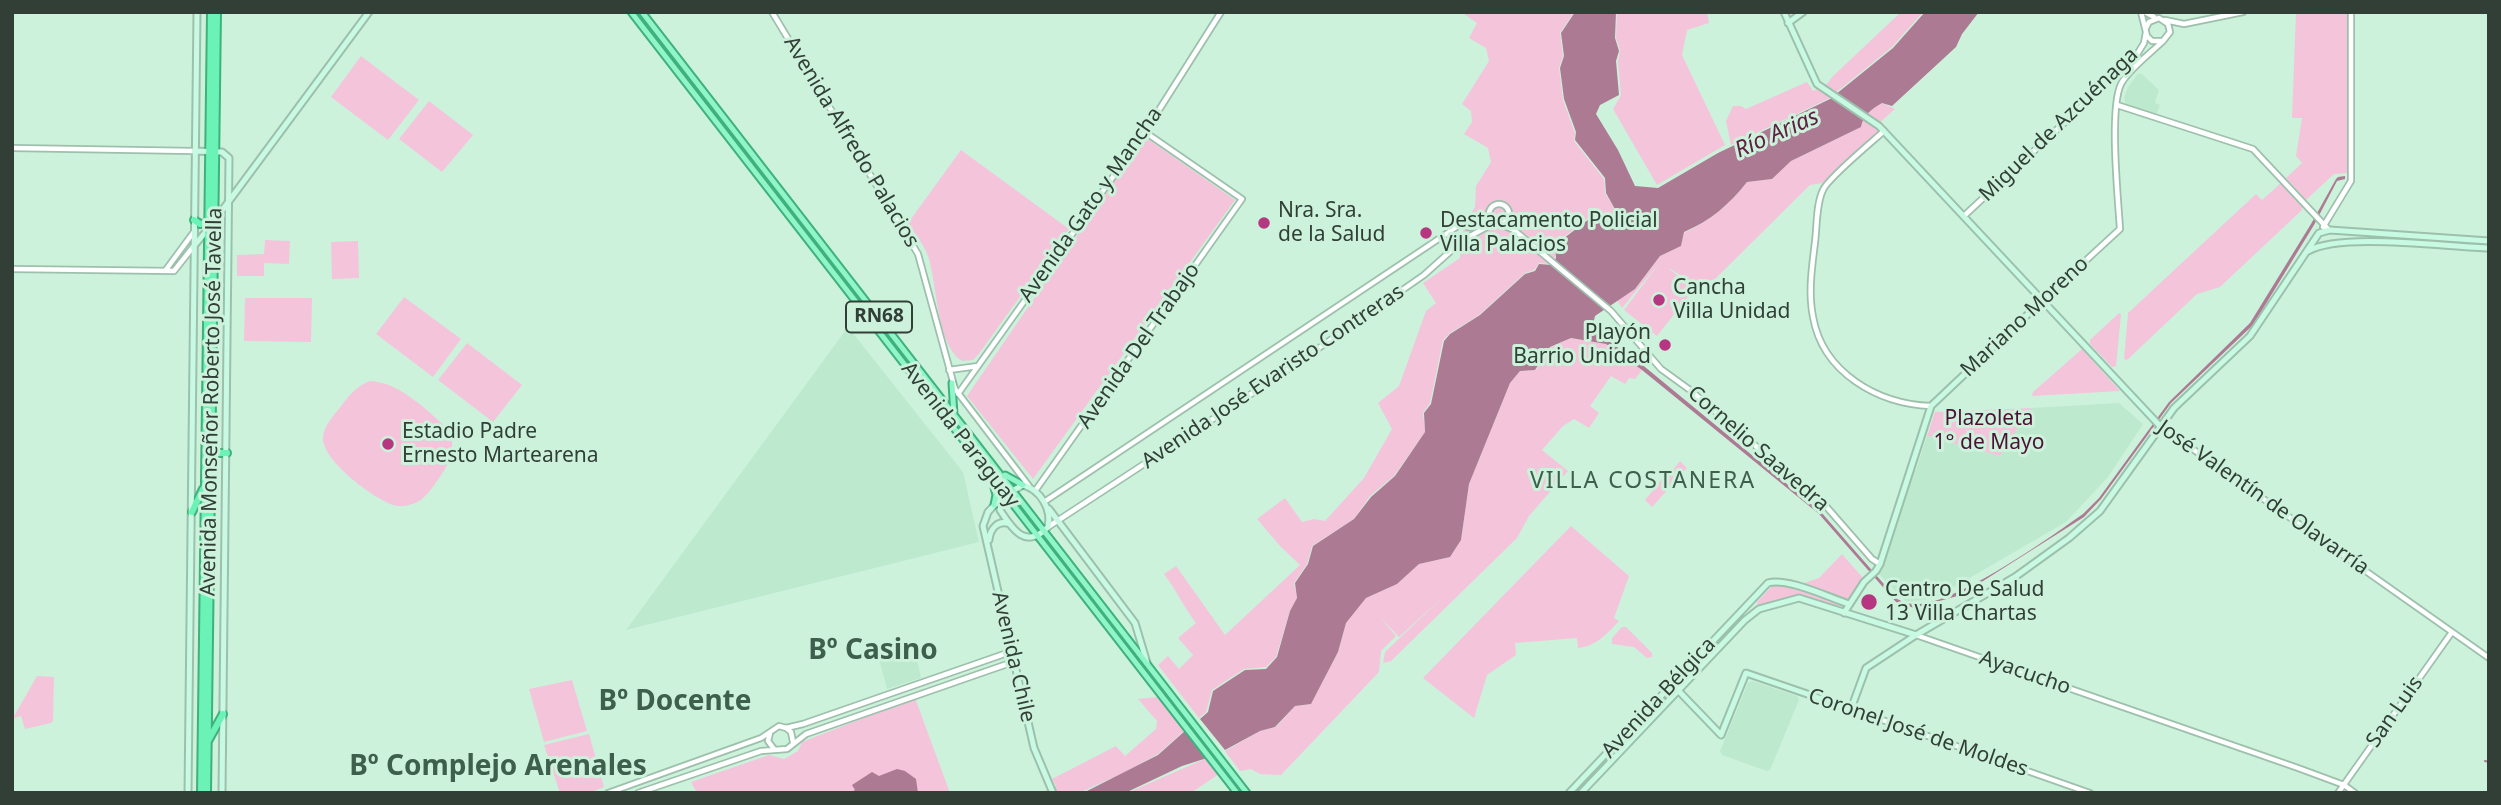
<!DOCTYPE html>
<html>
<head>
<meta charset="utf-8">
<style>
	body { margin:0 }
	#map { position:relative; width:2501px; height:805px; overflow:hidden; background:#cdf2dc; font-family:"Noto Sans",sans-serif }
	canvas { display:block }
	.frame { position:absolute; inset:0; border:14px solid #313f37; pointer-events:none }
</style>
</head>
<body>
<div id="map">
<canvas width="2501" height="805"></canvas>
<div class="frame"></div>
</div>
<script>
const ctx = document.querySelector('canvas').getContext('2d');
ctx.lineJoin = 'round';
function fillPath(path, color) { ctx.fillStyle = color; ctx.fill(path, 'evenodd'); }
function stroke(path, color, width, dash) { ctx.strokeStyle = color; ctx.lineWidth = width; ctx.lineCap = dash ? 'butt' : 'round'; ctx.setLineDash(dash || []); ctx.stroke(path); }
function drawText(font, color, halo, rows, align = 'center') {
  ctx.font = font + ' "Noto Sans",sans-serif'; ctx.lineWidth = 6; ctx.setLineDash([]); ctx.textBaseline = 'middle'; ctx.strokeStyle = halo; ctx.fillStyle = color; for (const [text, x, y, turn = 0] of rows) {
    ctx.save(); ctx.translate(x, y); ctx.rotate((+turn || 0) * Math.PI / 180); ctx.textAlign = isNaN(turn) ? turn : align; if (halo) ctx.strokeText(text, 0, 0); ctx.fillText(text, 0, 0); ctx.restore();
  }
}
const built = new Path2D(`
	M2138 74H2142L2159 90 2155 103 2160 105 2156 115 2126 105 2124 98 2128 87Z
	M848 327 963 472 979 542 626 630Z
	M2119 403 2143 424 2108 477 2066 522 1935 598 1906 602 1878 573V568L1911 470H1916L1927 436 2000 456 2031 408Z
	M914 644 921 678 887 689 877 651Z
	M1752 681 1797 696 1799 700 1770 770 1767 771 1722 755 1720 751 1748 683Z`);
const green = new Path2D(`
	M1461 12H1574L1560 33 1563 56 1559 68 1563 100 1575 133 1574 141 1604 179 1605 193 1616 211 1614 221 1602 223 1588 218 1555 244V258L1551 264 1539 263 1534 270 1525 273 1479 315 1450 333 1443 340 1430 403 1423 413 1425 432 1394 476 1370 496 1354 519 1312 546 1307 564 1294 583 1297 598 1290 611 1276 657 1266 667 1244 669 1212 690 1206 712 1199 718 1158 665 1168 656 1179 669 1193 655 1178 638 1196 623C1183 606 1177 591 1164 574L1176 566 1225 635 1300 565 1280 546 1257 519 1285 498 1302 522 1314 519 1325 521 1364 478 1392 429 1378 403 1399 386 1426 311 1436 303 1423 283 1460 258 1464 224 1475 207 1476 186 1491 162 1488 148 1464 134 1472 122 1471 111 1462 104 1489 61 1486 48 1469 38 1477 23Z
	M1617 12H1707L1709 23 1687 30 1682 55 1725 145 1657 185 1613 109 1621 95 1618 62 1620 50 1616 38Z
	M1901 12H1923L1892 47 1828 99 1731 145 1726 121 1733 106H1741L1746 109 1807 82 1813 91 1827 84 1832 77Z
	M2296 12H2349L2348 173 2334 174 2306 200 2286 178 2302 163 2296 156 2302 118H2292Z
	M361 56 419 100 388 140 331 97Z
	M429 101 473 135 442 172 399 139Z
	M1882 103 1895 109 1875 127 1879 132 1822 183 1810 185 1715 279 1696 285 1667 267 1694 289 1657 336 1624 310 1660 262 1622 308 1617 300 1635 289 1660 256 1681 246 1684 233C1710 221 1730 204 1747 182L1772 179 1791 161 1861 127C1863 115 1872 109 1882 103Z
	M1145 137 1235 200 1033 479 967 396Z
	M961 150 1069 229 978 355 973 360 963 361C937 349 937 282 928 256 924 244 914 233 908 223Z
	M2281 183 2302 205V210L2220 287 2197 294 2127 360 2124 359 2128 313 2256 194 2262 200Z
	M265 240 290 241 289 264 264 263V276H237V255L264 254Z
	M358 241 359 278 332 279 331 242Z
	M404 297 461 339 433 377 376 334Z
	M245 298H312L311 342 244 341Z
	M2119 313 2121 314 2116 366 2112 367 2090 344V340Z
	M1571 338 1606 344 1642 370 1635 379 1629 378 1625 384 1611 376 1590 406 1599 413 1589 428 1574 419 1563 426 1542 450 1568 471 1529 516 1517 538 1391 661 1383 663 1385 652 1443 597 1399 637 1380 617 1396 636 1381 651 1379 672 1281 775 1260 774 1251 769 1240 771 1225 751 1260 731 1276 727 1295 706 1311 704 1338 652 1346 623 1366 598 1397 584 1419 564 1450 557 1461 540 1469 484 1510 383 1520 371 1536 370 1550 348Z
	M467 343 522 385 493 422 438 380Z
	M2082 349 2120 391 2032 396 2033 392Z
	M370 381C400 382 429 412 451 432 455 452 449 465 437 481 430 491 422 503 409 505 405 506 398 507 393 505 373 498 321 460 323 437 324 425 335 414 342 405 350 394 357 386 370 381Z
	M2031 408 2000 456 1927 436 1935 412Z
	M1680 461 1687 468 1652 507 1645 500 1662 479 1668 483 1665 480Z
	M1571 526 1629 576 1614 618 1619 621C1607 634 1596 646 1578 648L1577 638 1515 643 1516 655 1487 675 1474 718 1423 678Z
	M1842 554 1864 579 1850 598 1843 600 1801 584 1819 578Z
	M1774 584H1783L1838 602 1840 605 1837 608 1797 596 1758 607 1757 602Z
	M1622 627H1626L1652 653V657L1647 658 1634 647 1612 644V638Z
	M37 676 54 677 53 721 51 723 25 729 21 716 13 718Z
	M572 680 587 731 544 742 529 689Z
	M1158 697 1185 730 1158 754 1125 772 1079 793H1040L1056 786 1052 779 1116 746 1125 756 1156 729 1157 721 1138 699Z
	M915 698 950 793H697L691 782 769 755 784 759 798 751 802 742Z
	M589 734 604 787 589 793H560L544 745Z
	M1207 758 1219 774 1191 793H1127Z`);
const water = new Path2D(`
	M1575 12H1616L1615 38 1619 51 1616 61 1619 95 1600 105 1596 114 1618 150 1635 186 1658 188 1718 153 1830 99 1893 48 1925 12H1979L1962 34 1956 47 1892 106 1882 103C1872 109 1863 115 1861 127L1791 161 1772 179 1747 182C1730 204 1710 221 1684 232L1681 246 1660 256 1635 289 1595 316 1592 329 1645 367 1821 512 1897 599C1902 601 1907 604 1913 604 1951 608 2049 538 2083 514L2099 498 2169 402 2250 323 2311 224 2336 179 2338 177 2345 176V179L2337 181 2314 225 2253 325 2171 403 2101 499 2084 517 1961 595 1914 608 1896 602 1819 514 1642 370 1606 344 1571 338 1550 347 1535 370 1520 371 1510 383 1469 484 1461 540 1450 557 1419 564 1397 584 1366 598 1346 623 1338 652 1311 704 1295 706 1275 727 1260 731 1225 750 1200 719 1208 712 1213 691 1245 670 1266 669 1277 657 1290 611 1297 598 1295 583 1308 564 1313 546 1354 519 1371 497 1395 476 1425 432 1424 413 1431 404 1444 341 1450 334 1480 315 1525 274 1535 271 1539 264 1552 265 1556 258 1555 245 1589 219 1602 223 1615 222 1616 211 1606 193 1605 178 1575 140 1576 132 1564 99 1560 68 1564 56 1561 33Z
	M1186 730 1207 758 1182 766 1125 793H1083L1158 755Z
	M897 769 905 771 916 779 918 793H850L855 790 852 785 872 772 879 776Z`);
const stream = new Path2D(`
	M2485 761 2489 762`);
const tertiary = new Path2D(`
	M772 12 918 254 955 389 1029 486
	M2141 12 2147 36 2152 41H2163L2170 32 2168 24 2159 18 2149 22 2146 28
	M2145 12 2154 17
	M2165 20 2184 24 2243 12
	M2117 105 2253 149 2329 230
	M1884 131C1873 141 1827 179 1823 190 1816 204 1817 227 1815 242 1812 267 1808 292 1813 317 1823 373 1878 404 1931 406
	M12 148 194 151
	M1489 214a10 10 0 1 1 20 0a10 10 0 1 1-20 0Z
	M1965 215 2136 56 2144 43 2146 32
	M1500 224 1514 230 1611 311 1661 369 1690 390 1824 504 1872 559 1880 564
	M2323 227 2351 181V12
	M12 269 174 271 193 247
	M165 271 193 233
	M2043 300 2120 229C2118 198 2109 109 2121 84 2128 70 2152 52 2163 41
	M949 370 978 366
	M958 394 1145 132 1221 12
	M2160 426 2489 658
	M1035 491 1242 199 1145 132
	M1044 502 1461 224C1473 231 1480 227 1490 217
	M1048 527 1277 377 1424 275 1463 240 1494 223
	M1916 635 2298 768 2344 785 2355 793
	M1851 709 2090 793
	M786 728 791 732 793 742
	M770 733 768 741 774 749
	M608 793 761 738 779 726 786 728 803 724 1010 652
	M638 793 761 751 787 749 806 734 1013 662
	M2338 793 2452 632`);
const secondary = new Path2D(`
	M1784 12 1817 84 1879 126 2160 426
	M1788 23 1803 12
	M194 151 222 152 229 158 222 793
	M215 220 369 12
	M193 247 209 228
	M2308 251C2341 232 2447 247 2489 248
	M1023 485C1041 490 1052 510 1048 527 1026 550 1013 530 1000 510L1003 496Z
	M1003 496 988 512 983 526 1034 748 1053 793
	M1049 509 1135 623 1147 663
	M989 540C990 529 998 519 1010 524
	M1844 613 1864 582 1876 571 1880 564 1931 406 2043 300
	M1672 684 1721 735 1746 673 1851 709 1866 668 1916 635 2015 577 2069 538 2100 511 2174 408 2250 336 2319 233 2330 230 2489 241
	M188 793 197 12
	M1569 793 1768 583C1787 577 1830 598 1849 604
	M1581 793 1745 620 1759 609 1799 598 1916 635`);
const primary = new Path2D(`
	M631 12 1237 793
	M642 12 1247 793
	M952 383 954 415
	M1005 475 1023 485
	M992 480 996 495 994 505`);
const trunk = new Path2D(`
	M194 220 200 224 209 223
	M211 453H227
	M192 512 203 489
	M208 741 223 714
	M201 793 211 12
	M207 793 217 12`);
const markers = [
	[1264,223,7,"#b63682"],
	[1426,233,7,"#b63682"],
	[1659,300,7,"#b63682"],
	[1665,345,7,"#b63682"],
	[388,444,7,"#b63682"],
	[1869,602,9,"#b63682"]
];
const shields = [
	[879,317,66]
];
const shieldNames = [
	["RN68",879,317]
];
const streetNames = [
	["Miguel de Azcuénaga",2059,125,-44],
	["Avenida Alfredo Palacios",851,142,59],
	["Avenida Gato y Mancha",1091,205,-55],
	["Mariano Moreno",2025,317,-43],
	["Avenida Del Trabajo",1139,346,-55],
	["Avenida José Evaristo Contreras",1273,377,-34],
	["Avenida Monseñor Roberto José Tavella",212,402,-89],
	["Avenida Paraguay",960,435,52],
	["Cornelio Saavedra",1758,449,41],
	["José Valentín de Olavarría",2263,498,35],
	["Avenida Chile",1013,657,77],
	["Ayacucho",2025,673,19],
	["Avenida Bélgica",1659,698,-47],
	["San Luis",2395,712,-55],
	["Coronel José de Moldes",1918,733,19]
];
const poiNames = [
	["Nra. Sra.",1278,211],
	["de la Salud",1278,235],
	["Destacamento Policial",1440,221],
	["Villa Palacios",1440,245],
	["Cancha",1673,288],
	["Villa Unidad",1673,312],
	["Playón",1651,333,"right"],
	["Barrio Unidad",1651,357,"right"],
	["Estadio Padre",402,432],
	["Ernesto Martearena",402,456],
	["Centro De Salud",1885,590],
	["13 Villa Chartas",1885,614]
];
const parkNames = [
	["Plazoleta",1989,419],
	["1° de Mayo",1989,443]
];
const waterNames = [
	["Río Arias",1777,134,-24]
];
const neighbourhoodNames = [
	["VILLA COSTANERA",1643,481]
];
const districtNames = [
	["Bº Casino",873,651],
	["Bº Docente",675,702],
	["Bº Complejo Arenales",498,767]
];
fillPath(built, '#bde9cf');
fillPath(green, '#f4c4db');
fillPath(water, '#ac7a93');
stroke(stream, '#ac7a93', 2);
stroke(tertiary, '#9dc0ac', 8);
stroke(secondary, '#9dc0ac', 9);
stroke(primary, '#3fb17d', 9);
stroke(trunk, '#3fb17d', 10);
stroke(tertiary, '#fff', 4.5);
stroke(secondary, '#c8fae3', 5);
stroke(primary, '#90f5c8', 5);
stroke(trunk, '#6bf2b6', 6);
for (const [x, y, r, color] of markers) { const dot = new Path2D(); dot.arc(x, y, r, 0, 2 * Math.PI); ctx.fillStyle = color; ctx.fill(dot); stroke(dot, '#cdf2dc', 2.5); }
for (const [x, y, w] of shields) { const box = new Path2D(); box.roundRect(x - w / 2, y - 15.5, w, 31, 5); ctx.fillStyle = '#cdf2dc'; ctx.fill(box); stroke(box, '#313f37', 2); }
drawText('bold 19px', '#313f37', null, shieldNames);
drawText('21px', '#313f37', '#cdf2dc', streetNames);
drawText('21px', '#313f37', '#cdf2dc', poiNames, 'left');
drawText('21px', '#4d1035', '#cdf2dc', parkNames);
drawText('italic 23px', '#5e1f43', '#cdf2dc', waterNames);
ctx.letterSpacing = '2px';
drawText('23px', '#3f5f4d', '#cdf2dc', neighbourhoodNames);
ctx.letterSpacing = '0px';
drawText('bold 28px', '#3f5f4d', '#cdf2dc', districtNames);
</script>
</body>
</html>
